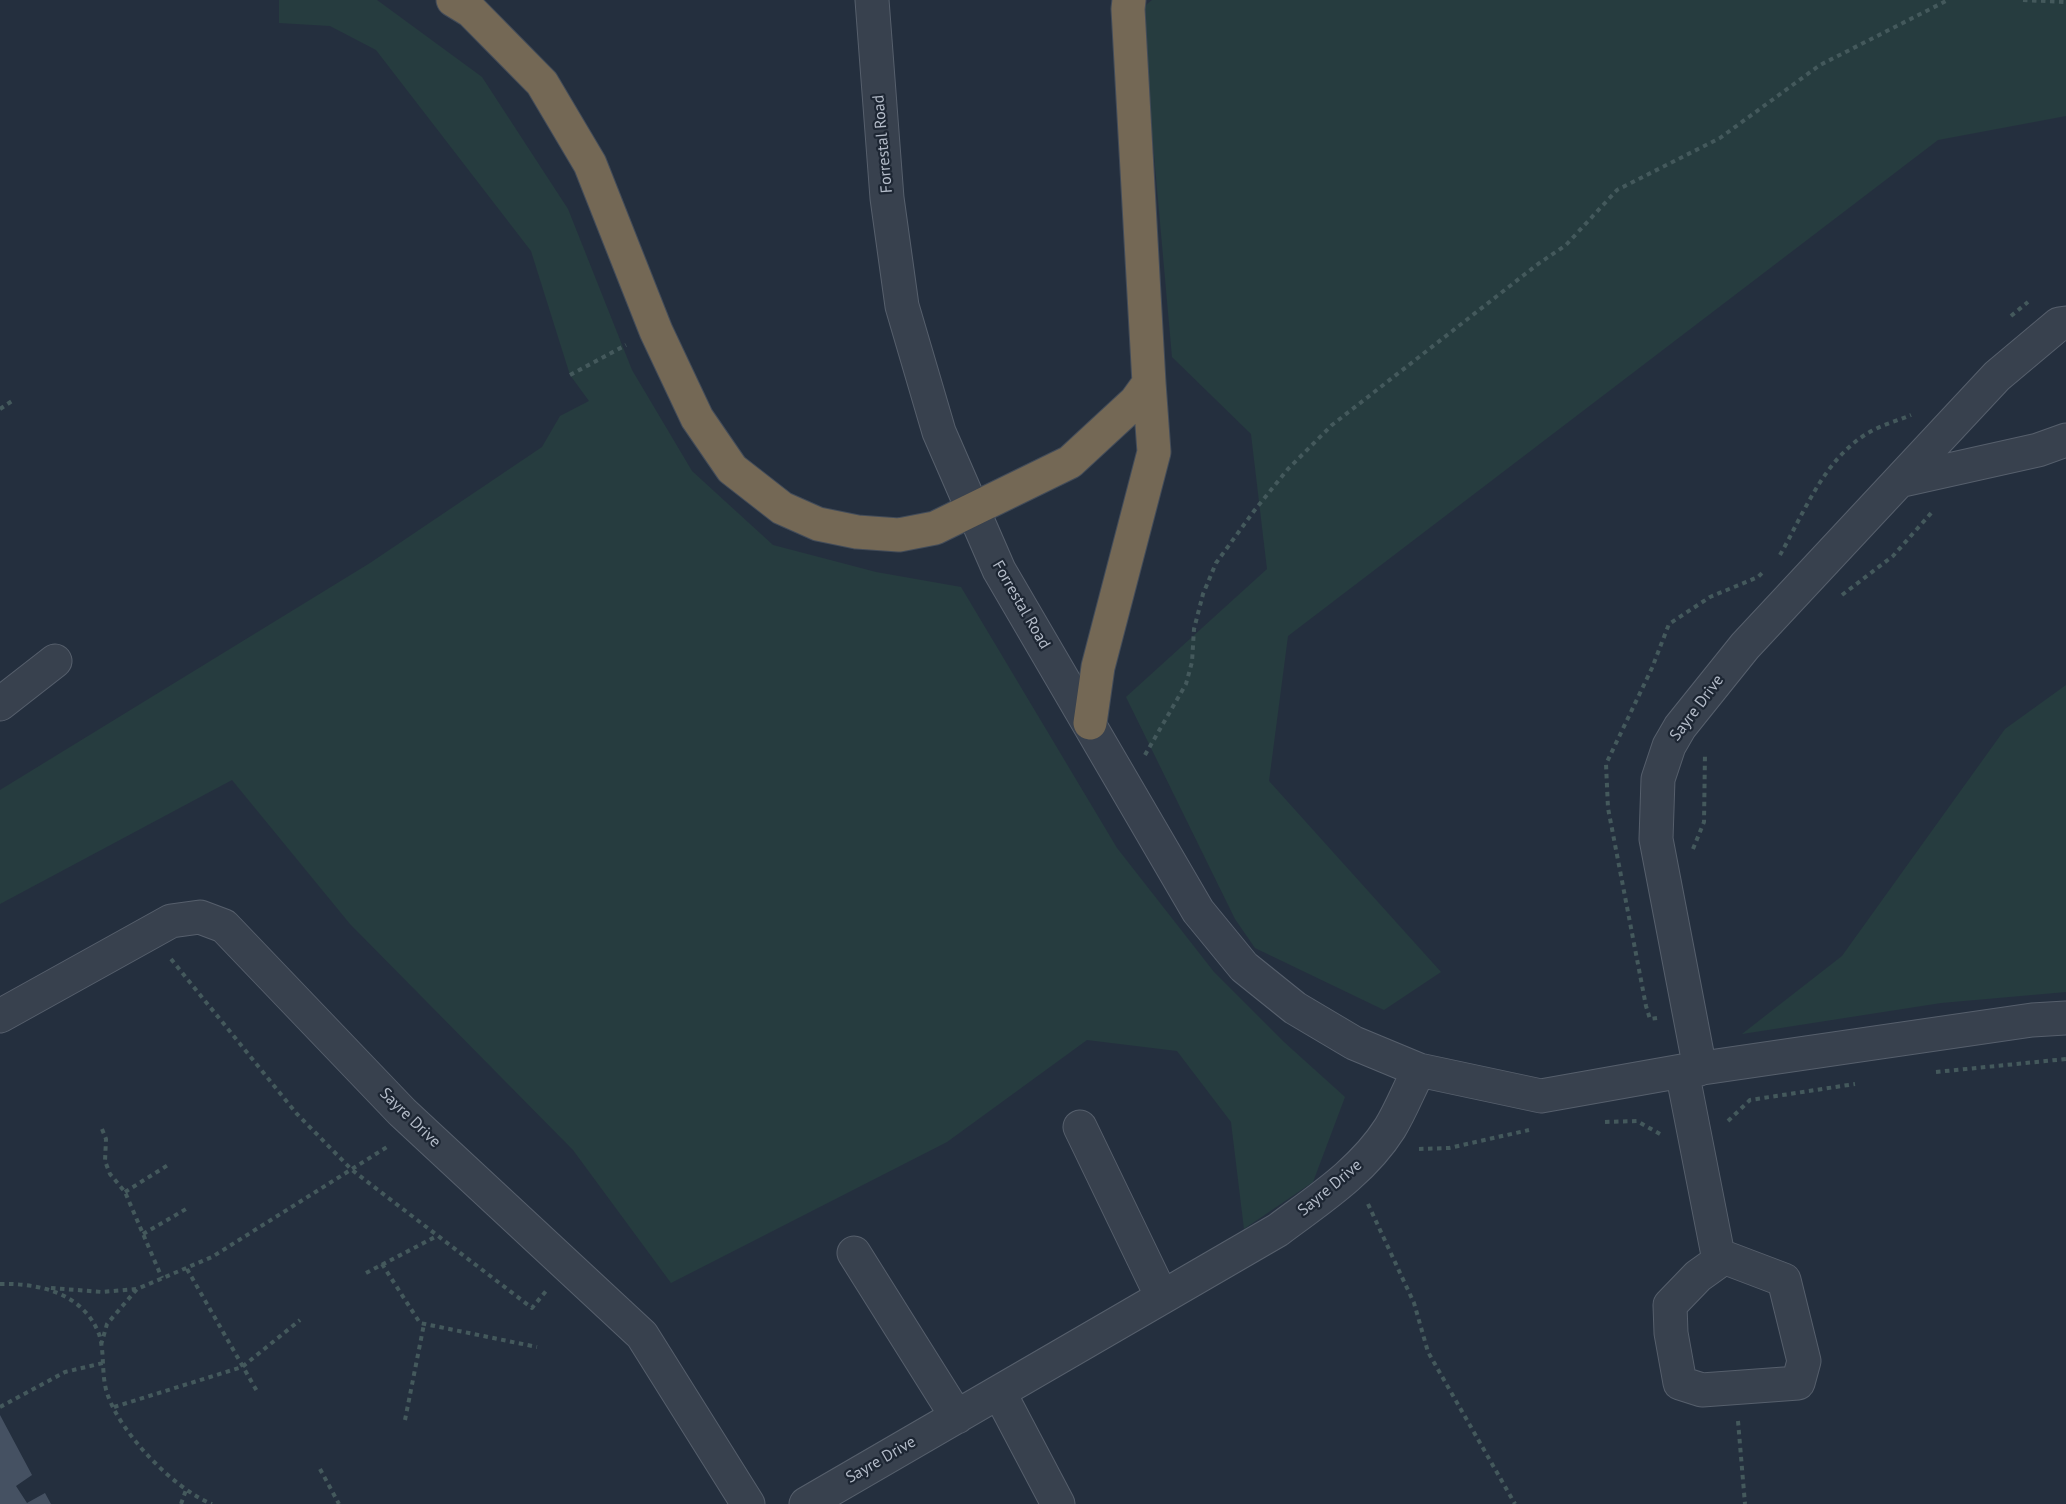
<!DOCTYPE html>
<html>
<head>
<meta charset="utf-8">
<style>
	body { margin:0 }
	canvas { display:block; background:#242f3e }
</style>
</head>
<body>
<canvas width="2066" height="1504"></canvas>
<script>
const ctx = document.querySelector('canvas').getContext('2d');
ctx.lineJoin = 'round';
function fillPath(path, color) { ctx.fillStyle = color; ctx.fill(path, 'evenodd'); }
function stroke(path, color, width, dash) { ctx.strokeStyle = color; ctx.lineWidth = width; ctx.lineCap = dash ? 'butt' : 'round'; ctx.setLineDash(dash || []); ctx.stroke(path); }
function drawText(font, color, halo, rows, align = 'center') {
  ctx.font = font + ' "PT Sans",sans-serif'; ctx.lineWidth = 4.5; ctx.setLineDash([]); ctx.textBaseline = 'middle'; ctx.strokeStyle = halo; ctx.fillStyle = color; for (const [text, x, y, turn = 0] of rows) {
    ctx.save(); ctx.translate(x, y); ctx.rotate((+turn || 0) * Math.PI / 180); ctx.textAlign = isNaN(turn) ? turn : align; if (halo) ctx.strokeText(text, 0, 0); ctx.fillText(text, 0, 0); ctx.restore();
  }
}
const green = new Path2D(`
	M279 0H377L482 77 568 209 632 370 692 471 773 545 876 572 961 587 1117 848 1214 972 1284 1042 1345 1097 1313 1182 1244 1229 1231 1122 1177 1051 1087 1040 947 1142 671 1283 573 1150 350 924 232 780 0 904V790L370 563 542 447 560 416 589 401 570 375 531 251 376 50 330 26 279 23Z
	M1152 0H2066V116L1938 140 1288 636 1269 781 1441 972 1384 1010 1255 948 1235 919 1126 697 1267 569 1251 434 1172 357 1141 9Z
	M2066 685V992L1941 1003 1742 1034 1842 956 2005 729Z`);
const building = new Path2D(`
	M0 1415 32 1475 16 1486 27 1503 45 1493 51 1504H0Z`);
const path = new Path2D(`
	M2023 0 2066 2
	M2011 316 2028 302
	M570 375 626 345
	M0 409 12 401
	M1780 555C1804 513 1824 459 1868 433 1881 425 1897 421 1911 415
	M1842 595 1893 556 1933 511
	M1145 755 1186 684 1192 662 1194 629 1203 594 1216 563 1254 511 1288 469 1332 425 1538 264 1566 245 1617 190 1720 138 1820 65 1948 0
	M1693 849 1704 822 1705 753
	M171 959 297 1114 352 1170 532 1308 546 1291
	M1657 1018 1650 1019 1646 1006 1608 808 1606 764 1652 668 1669 624 1710 597 1758 577 1764 571
	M1936 1072 2066 1059
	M1728 1121 1750 1100 1855 1084
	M1605 1122 1637 1121 1660 1134
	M102 1129 106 1139 105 1161 110 1174 125 1192 162 1278
	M1419 1149 1449 1148 1529 1130
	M125 1192 168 1165
	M1368 1204 1414 1303 1428 1352 1515 1504
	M143 1234 186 1209
	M382 1264 420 1323 537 1347
	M187 1269 258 1393
	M366 1273 437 1236
	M0 1284C39 1283 83 1293 99 1334 105 1353 101 1374 107 1393 120 1433 174 1489 212 1504
	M51 1288 102 1292 136 1289
	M101 1345 107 1324 137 1289 212 1257 387 1147
	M0 1407 65 1372 103 1363
	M114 1407 242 1367 300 1320
	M405 1420 424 1324
	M1738 1421 1745 1504
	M320 1469 339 1504
	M181 1504 186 1490`);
const street = new Path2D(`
	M872 0 887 198 902 306 939 432 999 570 1198 911 1244 967 1295 1008 1354 1043 1419 1070 1541 1096 1682 1071 2032 1020 2066 1018
	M1899 481 2038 450 2066 440
	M0 704 55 661
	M0 1016 171 921 200 917 224 926 402 1112 642 1335 748 1504
	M1700 1069 1656 839 1658 779 1669 746 1680 727 1745 646 1997 376 2059 324 2066 323
	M1682 1071 1718 1255
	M1080 1127 1162 1297
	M854 1253 957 1417
	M1718 1255 1784 1280 1804 1361 1798 1383 1702 1390 1680 1383 1671 1333 1670 1305 1698 1276 1719 1261Z
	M999 1392 1058 1504
	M806 1504 1278 1230C1318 1200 1362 1172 1390 1128 1401 1110 1409 1089 1419 1070`);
const highway = new Path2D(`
	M453 0 471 11 542 83 590 164 656 331 697 418 732 469 782 508 818 524 857 532 899 535 935 528 1070 462 1136 401 1149 383 1128 9 1129 0
	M1090 723 1098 667 1154 452 1149 383`);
const streetNames = [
	["Forrestal Road",883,144,-95],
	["Forrestal Road",1021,605,60],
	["Sayre Drive",1697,708,-53],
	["Sayre Drive",410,1118,44],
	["Sayre Drive",1330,1188,-40],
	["Sayre Drive",881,1460,-30]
];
fillPath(green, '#263c3f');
fillPath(building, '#455162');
stroke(street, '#565f6c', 35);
stroke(highway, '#434c59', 35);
stroke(path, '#44595c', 4, [4.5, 4.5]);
stroke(street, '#38414e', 33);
stroke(highway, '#746855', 33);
drawText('16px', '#b4bcc9', '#1d2633', streetNames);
</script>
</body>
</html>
